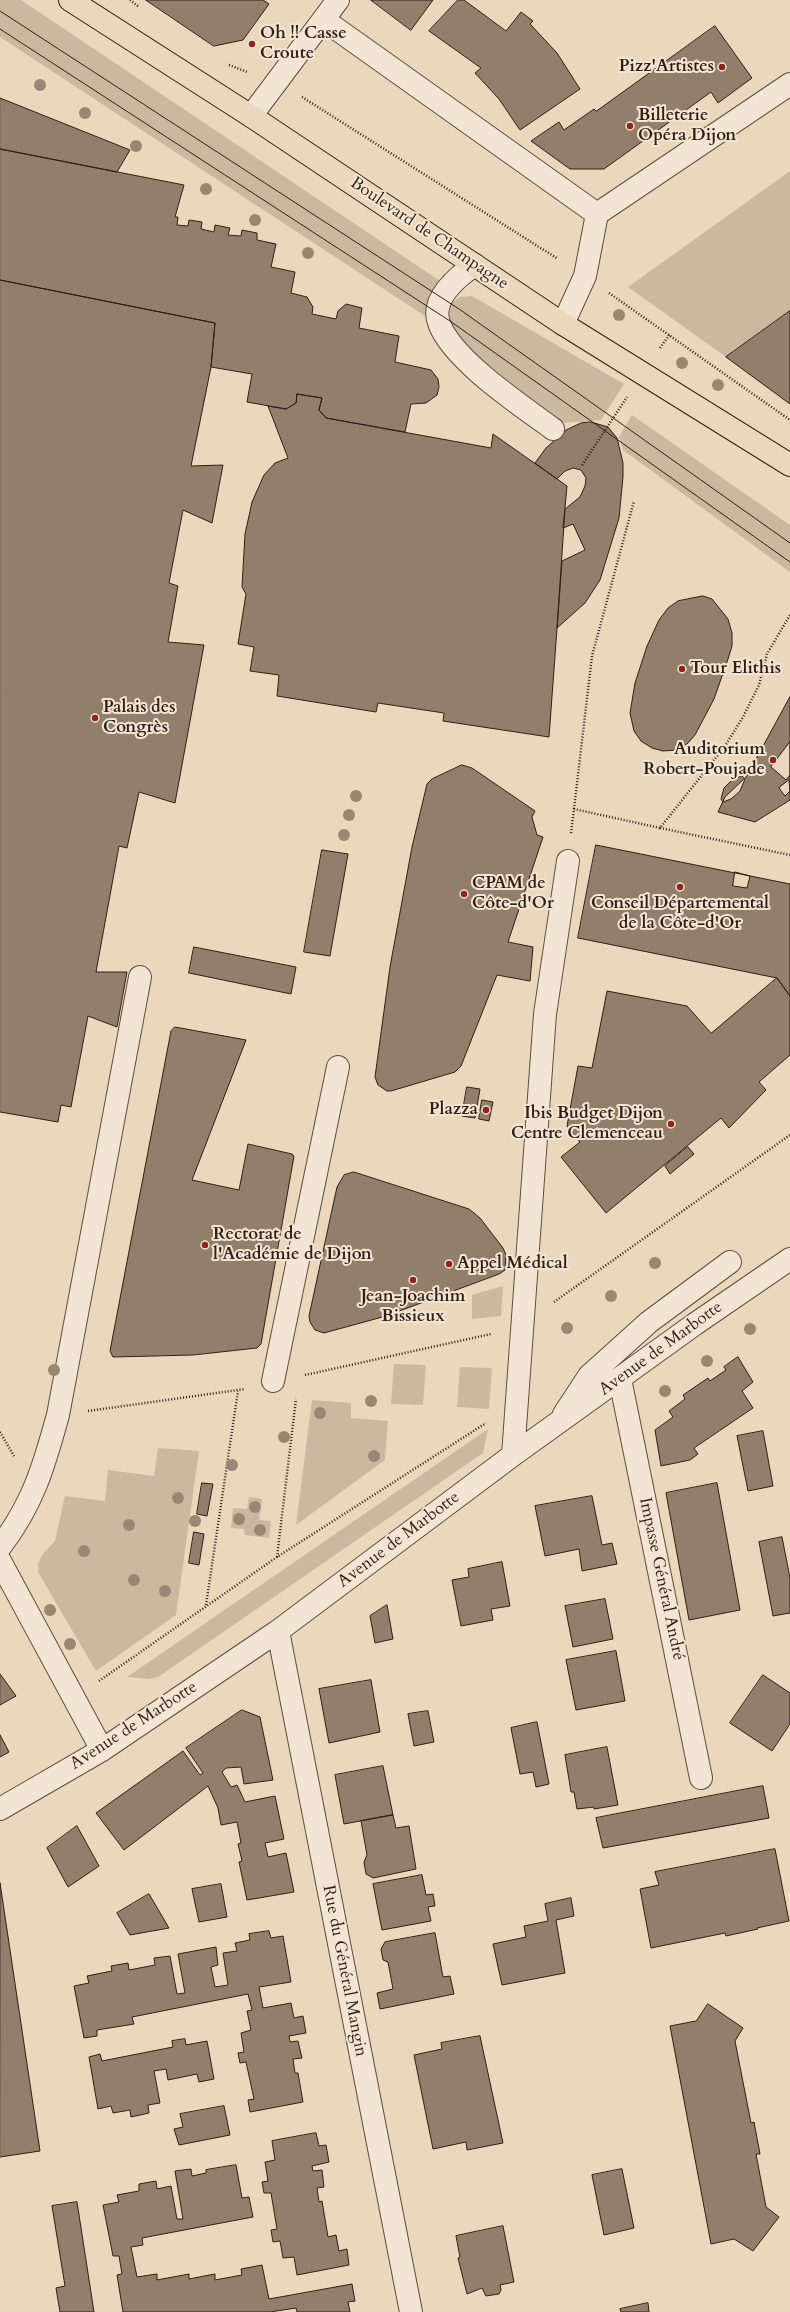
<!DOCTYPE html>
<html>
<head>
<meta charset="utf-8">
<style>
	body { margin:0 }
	canvas { display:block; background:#ebd7bc }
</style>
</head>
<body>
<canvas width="790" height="2312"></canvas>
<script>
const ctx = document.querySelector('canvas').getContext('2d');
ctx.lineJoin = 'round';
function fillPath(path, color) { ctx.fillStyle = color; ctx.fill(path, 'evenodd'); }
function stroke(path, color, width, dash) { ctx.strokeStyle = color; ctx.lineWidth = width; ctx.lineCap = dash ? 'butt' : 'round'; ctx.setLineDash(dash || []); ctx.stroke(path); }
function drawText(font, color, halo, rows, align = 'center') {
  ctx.font = font + ' Cardo,serif'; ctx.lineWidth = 4; ctx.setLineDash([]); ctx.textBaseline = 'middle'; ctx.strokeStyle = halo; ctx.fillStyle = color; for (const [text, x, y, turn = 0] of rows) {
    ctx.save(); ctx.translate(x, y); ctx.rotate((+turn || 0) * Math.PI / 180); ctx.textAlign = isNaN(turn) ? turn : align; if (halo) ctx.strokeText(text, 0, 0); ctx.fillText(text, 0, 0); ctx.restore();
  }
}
const green = new Path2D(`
	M0 0H21L443 283 425 316 0 37Z
	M790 171V311L726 357 628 287Z
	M472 296 624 384 601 420 562 423 458 341 448 316V306L460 297Z
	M632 415 790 525V572L623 450 619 437Z
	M503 1286 501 1316 472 1319V1295Z
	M394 1364 426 1365 423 1405 391 1404Z
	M460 1367 492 1368 489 1409 457 1407Z
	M312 1400 351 1403V1418L388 1421 385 1460 296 1525Z
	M488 1429 483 1453 158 1677 149 1679 127 1677Z
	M158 1448 199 1451 176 1615 96 1671 38 1572V1564L42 1555 55 1541 65 1496 105 1501 108 1470 154 1476Z
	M249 1497 262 1499 259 1520 271 1521 269 1538 245 1535 244 1529 231 1528 233 1508 247 1509Z`);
const building = new Path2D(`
	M146 0H263L269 4 243 40 214 46Z
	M371 0H433L411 30Z
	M458 0H464L506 31 521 12 533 21 530 24 557 53 580 89 520 130 499 99 475 73 481 68 429 31Z
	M715 26 752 78 718 103 711 92 604 169H570L531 141 559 122 564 130 594 109 596 111Z
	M0 98 130 150 117 172 0 149Z
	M0 149 184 185 175 217H178L177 225 188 226 189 220 202 222 201 229 214 232 215 225 230 228 228 235 241 236 242 230 257 233V240L276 244 271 267 295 272 291 293 307 297 313 307 312 314 336 319 338 311 346 304 362 308 359 328 399 336 395 362 431 370 438 379 439 387 437 395 426 403 411 404 405 432 326 418 319 410 322 398 297 394 296 403 286 409 247 402 252 374 211 367 215 323 0 280Z
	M0 280 215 323 211 367 191 466 223 465 212 523 183 510 169 583 178 586 168 642 204 645 175 803 139 792 127 848 119 846 96 972H127L117 1027 88 1016 71 1107 61 1105 58 1122 0 1112Z
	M790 311V404L726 357Z
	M297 394 322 398 319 410 326 418 491 448 493 434 567 486 563 528 573 524 585 550 562 561 549 737 443 721 444 713 378 703 376 712 277 696 279 675 250 671 254 647 238 644 246 594 242 587 245 534 252 502 264 475 275 463 288 458 268 406 286 409 296 403Z
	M591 422 608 427 617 438 623 463V477L619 518 600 580 585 603 557 628 565 509 580 497 585 486 586 478 581 470 573 468 565 471 557 479 535 463 546 448 566 430 581 423Z
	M703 596 712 599 728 619 732 633V646L728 659 714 699 695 735 687 744 676 750 663 751 652 748 641 741 634 731 630 713 635 683 647 646 659 620 668 608 678 601Z
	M790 697V800L755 822 718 812 725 797 746 777Z
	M790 742V775L786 780 771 767Z
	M462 765 472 768 535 811 532 817 537 835 543 837 508 942 533 947 530 981 497 975 461 1066 455 1072 391 1091H387L378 1085 375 1077 390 967 412 847 427 784 432 779Z
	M742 776 745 779 740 791 731 799 723 802 721 799 724 788 731 781Z
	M789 780 790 791 785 796 779 788Z
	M596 845 790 884V996L777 978 578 938Z
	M322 850 348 854 330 956 304 952Z
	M735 872 750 876 747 888 733 886Z
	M194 947 296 967 291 994 189 973Z
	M777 978 790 996V1055L759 1082 766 1090 729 1128 721 1118 606 1213 561 1157 580 1142 567 1126 578 1066 592 1068 607 991 687 1006 711 1033Z
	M175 1027 246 1040 192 1180 239 1190 248 1144 292 1154 294 1156 261 1344 257 1348 193 1355 113 1357 110 1351 171 1031Z
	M467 1087 480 1089 475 1118 462 1116Z
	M482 1100 493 1102 489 1121 479 1119Z
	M688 1147 694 1154 670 1174 665 1166Z
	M354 1172 469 1209 480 1218 503 1248 506 1255 505 1270 499 1274 386 1316 324 1333 315 1330 310 1322 309 1316 337 1187 344 1175Z
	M738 1357 753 1382 742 1391 753 1408 694 1448 698 1454 690 1460 661 1466 655 1430 673 1417 669 1411 685 1399 683 1395 708 1378 710 1381 726 1370 724 1367Z
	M763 1431 773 1486 748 1491 737 1436Z
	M202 1483 213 1484 207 1516 197 1514Z
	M717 1483 740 1610 689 1620 666 1493Z
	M592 1496 602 1545 612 1543 617 1564 582 1571 579 1549 545 1556 535 1506Z
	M194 1532 204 1534 199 1565 189 1563Z
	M782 1537 790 1578V1613L773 1616 759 1542Z
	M502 1562 510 1606 491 1609 493 1620 461 1626 452 1580 469 1577 468 1569Z
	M605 1599 613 1639 573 1647 565 1606Z
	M387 1605 393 1639 375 1643 370 1616Z
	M616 1651 625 1701 576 1710 566 1660Z
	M0 1674 16 1696 0 1705Z
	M763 1675 790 1693V1724L772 1751 730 1723Z
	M371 1680 380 1732 329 1743 319 1689Z
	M242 1710 260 1717 273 1780 244 1784 241 1767 226 1768 222 1772 231 1787 237 1785 245 1802 275 1796 284 1839 265 1843 268 1857 286 1853 294 1892 247 1900 239 1862 242 1861 238 1844 241 1843 237 1822 221 1825 218 1808 208 1786 124 1850 96 1813 183 1751 200 1775 203 1773 186 1748Z
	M428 1711 434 1742 414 1746 408 1714Z
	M537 1722 549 1784 536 1787 533 1772 520 1774 511 1728Z
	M0 1735 9 1752 0 1757Z
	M607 1747 618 1805 594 1809V1807L577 1809 574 1792H571L565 1755Z
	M383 1766 393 1815 344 1824 335 1775Z
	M763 1786 769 1818 603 1848 596 1818Z
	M393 1815 396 1828 409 1826 416 1869 373 1878 366 1874 364 1862 367 1855 361 1821Z
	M77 1826 99 1866 68 1887 47 1848Z
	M775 1849 789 1921 757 1928 758 1929 726 1936 725 1933 651 1948 640 1889 659 1885 655 1872Z
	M422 1875 426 1895 433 1894 435 1906 428 1907 431 1921 382 1930 373 1884Z
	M0 1883 40 2151 0 2157Z
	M221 1884 227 1917 199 1922 192 1889Z
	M149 1894 169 1928 130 1935 117 1913Z
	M571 1898 574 1916 556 1920 565 1973 502 1985 493 1944 526 1937 524 1926 548 1921 545 1904Z
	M269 1931 271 1938 283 1936 291 1982 259 1987 263 2008 291 2003 294 2018 303 2016 306 2033 289 2036 290 2042 298 2041 302 2058 293 2059 295 2073H298L303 2102 250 2112 248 2100 254 2099 246 2062 240 2063 238 2053 244 2052 241 2033 251 2030 247 2011 252 2010 248 1994 132 2017 134 2024 97 2030V2036L84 2038 74 1986 89 1983 87 1976 112 1971 111 1966 128 1963 129 1970 155 1965 154 1958 170 1956 177 1994 185 1993 178 1954 216 1947 218 1965 211 1967 215 1987 228 1985 223 1953 237 1951 235 1943 250 1940 249 1934Z
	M435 1933 443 1977 450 1976 454 1994 380 2009 377 1993 393 1989 388 1962 383 1960 381 1949 385 1942Z
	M708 2004 743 2028 735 2041 751 2123 754 2122 760 2154H756L766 2207 779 2217 753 2251 734 2239 711 2244 670 2026 696 2021Z
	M480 2036 503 2143 467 2150 466 2142 433 2149 414 2055 442 2049 441 2043Z
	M185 2039 186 2045 207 2041 214 2079 199 2082 197 2074 168 2080 166 2069 154 2071 160 2103 148 2105 149 2113 131 2117 130 2110 113 2113 111 2106 98 2109 89 2057 100 2054 102 2061 173 2047 172 2041Z
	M224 2106 230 2135 179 2145 174 2129 183 2127 180 2114Z
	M316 2133 319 2146 326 2145 329 2162 312 2166 313 2171 322 2170 324 2187 317 2188 319 2202 322 2201 328 2237 336 2235 339 2251 347 2249 349 2265 297 2275 294 2257 283 2258 280 2241 273 2242 271 2230 277 2229 271 2193H264L262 2182 268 2181 265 2162 275 2160 272 2141Z
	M236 2165 242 2198 249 2197 253 2217 142 2238 143 2245 131 2247 137 2277 157 2274V2280L189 2274V2279L215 2274V2280L242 2275 241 2269 262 2265 269 2299 352 2284 355 2301 348 2302 350 2312H297L296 2308 270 2312H123L117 2275 122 2274 119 2256H113L103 2205 119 2202 117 2195 139 2191V2184L156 2181 157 2189 171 2186 177 2219H183L175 2171 191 2169 192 2176 206 2173V2170Z
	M622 2169 634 2228 604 2235 592 2175Z
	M77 2202 94 2312H60L56 2288 65 2286 52 2206Z
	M503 2226 514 2282 500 2285 501 2290 499 2294 486 2296 482 2288 467 2294 458 2258 460 2257 456 2236Z
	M648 2303 649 2312H621L620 2309Z`);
const path = new Path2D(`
	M130 0 139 7
	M229 65 247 72
	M302 97 558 259
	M609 293 790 420
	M660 348 670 334
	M582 465 627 397
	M574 809 592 656 634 501
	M660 828 790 855
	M571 833 574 809 660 828 725 746 743 717 759 685 767 654 790 615
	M554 1302 790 1135
	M305 1375 491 1334
	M88 1411 245 1389
	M0 1432 14 1456
	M277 1557 296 1399
	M206 1605 238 1391
	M99 1681 277 1557 486 1423`);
const minor = new Path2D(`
	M324 20 597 214
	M251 116 338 0
	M475 265C458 276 430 299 439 323 452 360 522 406 553 429
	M563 324 585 276 597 214 790 84
	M620 1379 701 1778
	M273 1381 338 1067
	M564 1414 589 1376 649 1322 730 1262
	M513 1455 545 1014 568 861
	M0 1547C33 1504 44 1466 58 1415L140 977
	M0 1561 102 1750
	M278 1631 411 2312
	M0 1809 102 1750 278 1631 513 1455 695 1324 790 1259`);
const major = new Path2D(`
	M70 0 251 116 563 324 790 465`);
const tram = new Path2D(`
	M0 11 459 309 790 543
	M0 29 450 321 790 562`);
const trees = [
	[40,85],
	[85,113],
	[136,146],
	[206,189],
	[255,220],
	[308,253],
	[619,315],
	[682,363],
	[718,385],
	[356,796],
	[349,815],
	[344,835],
	[655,1263],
	[611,1296],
	[567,1328],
	[750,1329],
	[707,1361],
	[54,1370],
	[665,1391],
	[371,1401],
	[320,1413],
	[284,1437],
	[374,1456],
	[232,1465],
	[178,1498],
	[255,1507],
	[239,1519],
	[195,1521],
	[129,1525],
	[260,1530],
	[84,1551],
	[134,1580],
	[165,1591],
	[50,1610],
	[70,1644]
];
const markers = [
	[252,44,4,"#8f2418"],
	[722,67,4,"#8f2418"],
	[630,126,4,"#8f2418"],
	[682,669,4,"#8f2418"],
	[95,718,4,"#8f2418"],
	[773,760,4,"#8f2418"],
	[680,887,4,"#8f2418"],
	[464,894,4,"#8f2418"],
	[486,1110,4,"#8f2418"],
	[671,1124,4,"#8f2418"],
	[205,1245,4,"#8f2418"],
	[449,1264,4,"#8f2418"],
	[413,1280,4,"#8f2418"]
];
const poiNames = [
	["Oh !! Casse",260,34],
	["Croute",260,54],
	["Pizz'Artistes",714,67,"right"],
	["Billeterie",638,116],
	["Opéra Dijon",638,136],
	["Tour Elithis",690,669],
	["Palais des",103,708],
	["Congrès",103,728],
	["Auditorium",765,750,"right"],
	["Robert-Poujade",765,770,"right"],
	["CPAM de",472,884],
	["Côte-d'Or",472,904],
	["Conseil Départemental",680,904,"center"],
	["de la Côte-d'Or",680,924,"center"],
	["Plazza",478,1110,"right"],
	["Ibis Budget Dijon",663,1114,"right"],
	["Centre Clemenceau",663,1134,"right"],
	["Rectorat de",213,1235],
	["l'Académie de Dijon",213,1255],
	["Appel Médical",457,1264],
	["Jean-Joachim",413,1297,"center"],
	["Bissieux",413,1317,"center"]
];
const streetNames = [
	["Boulevard de Champagne",429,234,34],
	["Avenue de Marbotte",661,1349,-36],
	["Avenue de Marbotte",399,1540,-37],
	["Impasse Général André",661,1579,78],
	["Avenue de Marbotte",134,1726,-33],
	["Rue du Général Mangin",344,1971,79]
];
fillPath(green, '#cbb8a0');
fillPath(building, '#917f6c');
stroke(building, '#301f15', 1);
stroke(minor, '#5f4d3f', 24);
stroke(major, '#301f15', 24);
stroke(path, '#301f15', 2.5, [1, 2]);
stroke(minor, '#f2e5d3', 22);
stroke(major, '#ebd7bc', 22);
stroke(tram, '#301f15', 1);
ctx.fillStyle = '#9a8773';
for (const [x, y] of trees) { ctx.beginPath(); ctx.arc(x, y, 6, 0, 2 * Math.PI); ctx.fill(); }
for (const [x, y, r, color] of markers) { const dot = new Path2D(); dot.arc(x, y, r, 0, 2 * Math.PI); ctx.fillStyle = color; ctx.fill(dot); stroke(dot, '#f2e5d3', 1.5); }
drawText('bold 17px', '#301f15', '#f2e5d3', poiNames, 'left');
drawText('17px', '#301f15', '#f2e5d3', streetNames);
</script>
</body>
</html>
